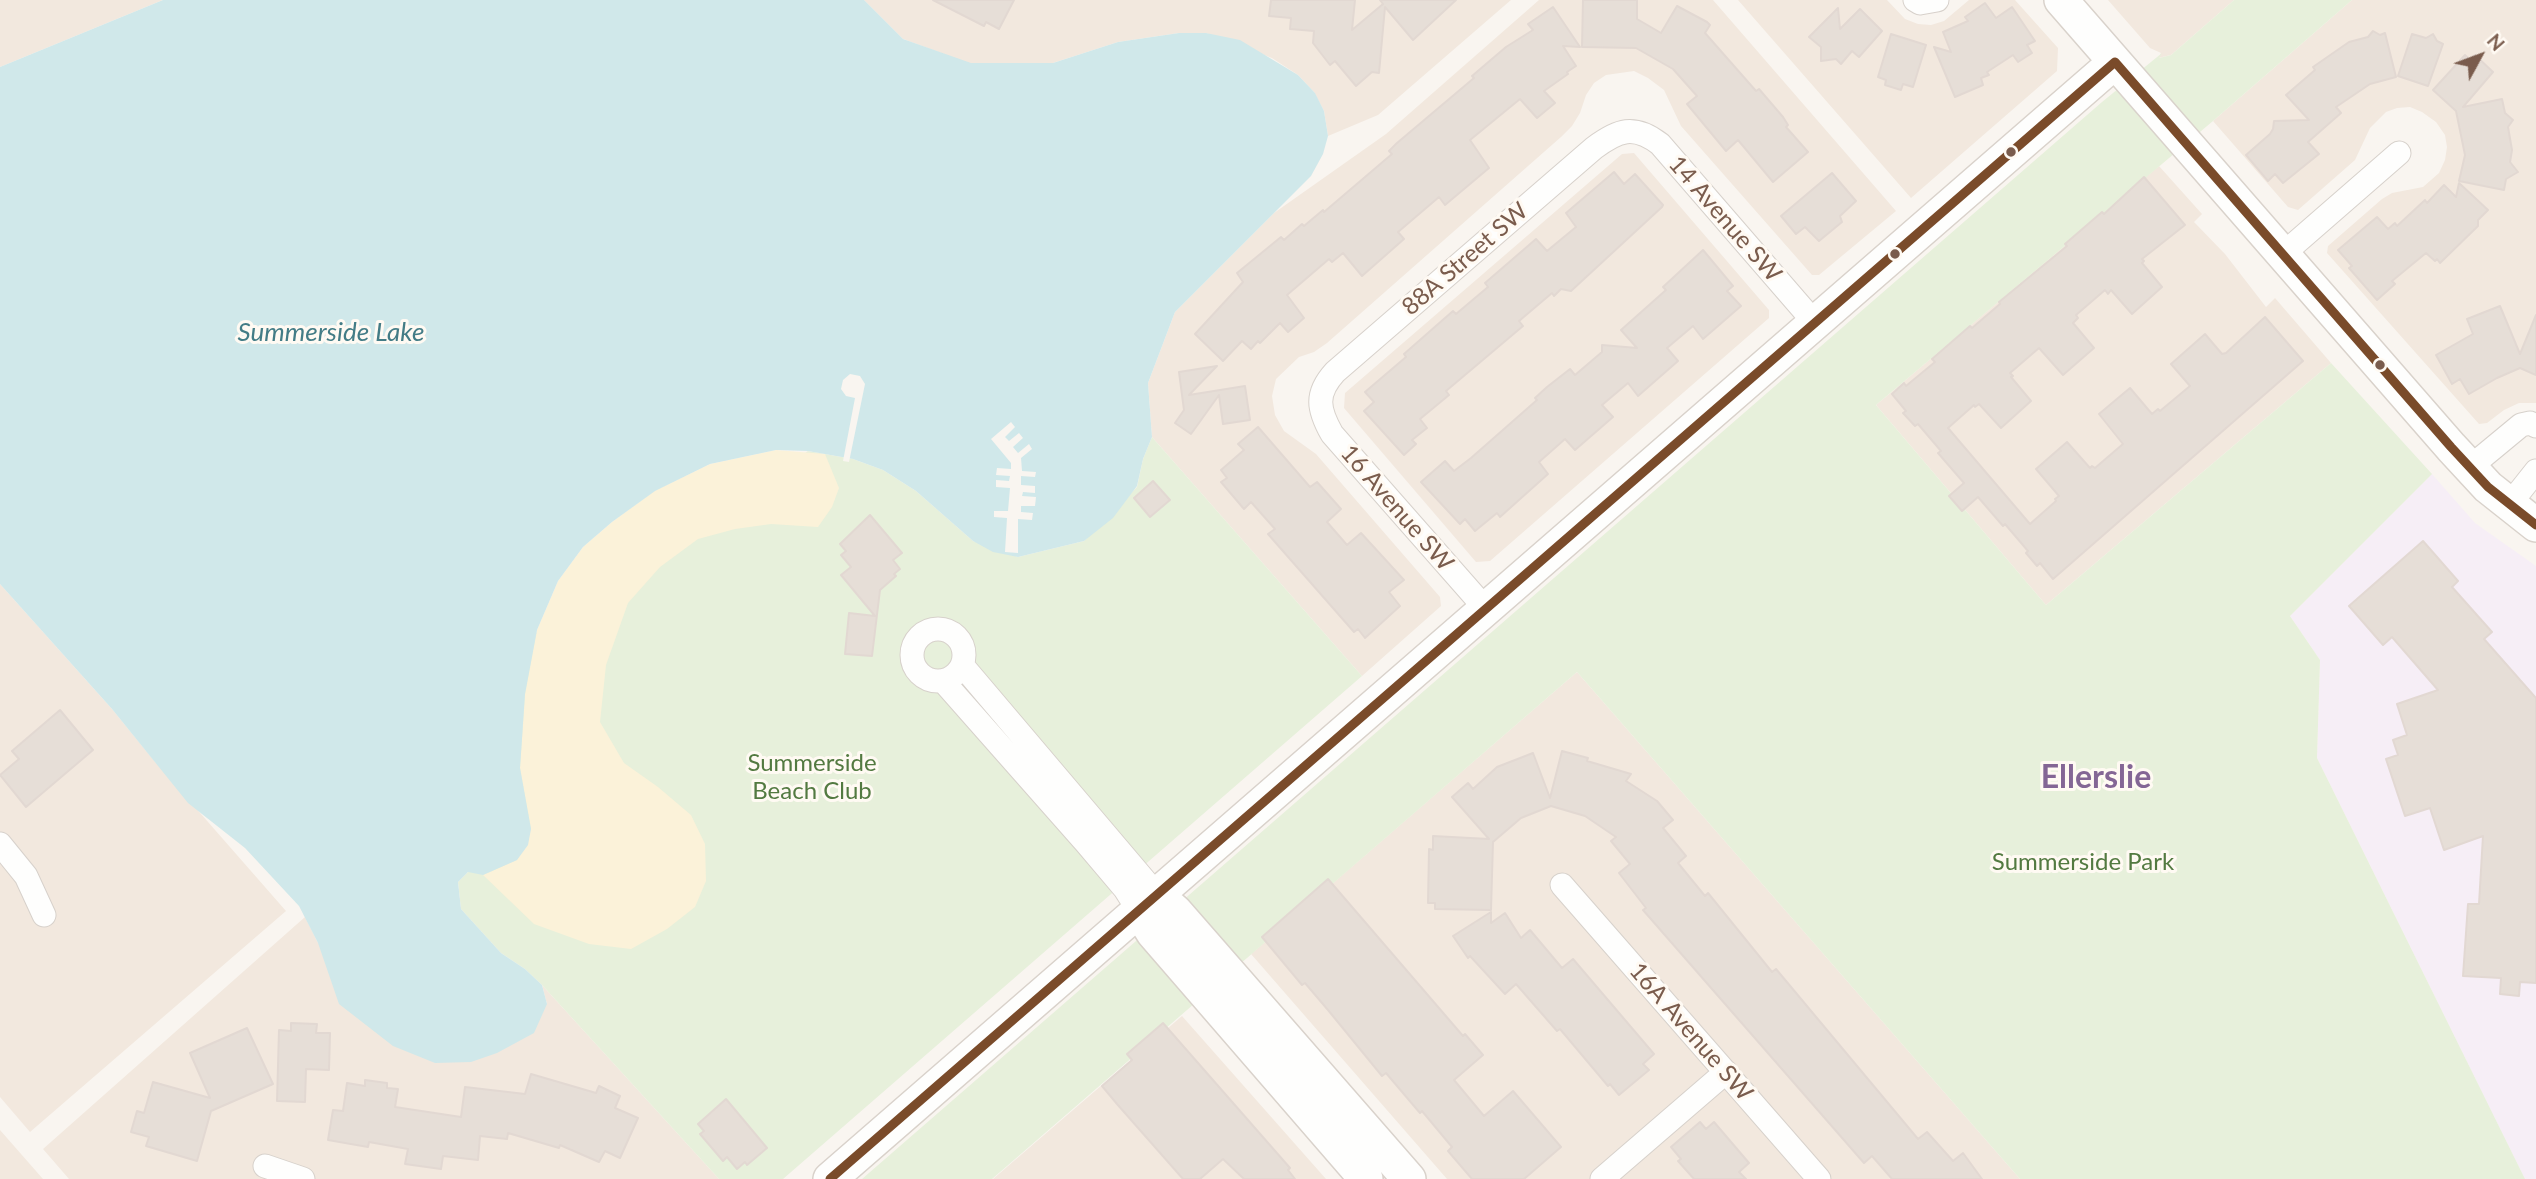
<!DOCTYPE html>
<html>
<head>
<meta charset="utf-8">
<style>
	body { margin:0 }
	#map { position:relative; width:2536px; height:1179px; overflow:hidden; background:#f9f5f0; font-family:Lato,sans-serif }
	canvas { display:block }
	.north { position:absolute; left:2445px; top:21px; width:70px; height:70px; -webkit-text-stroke:5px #fffaf3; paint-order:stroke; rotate:49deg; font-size:19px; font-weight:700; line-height:28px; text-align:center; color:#7a5c4d }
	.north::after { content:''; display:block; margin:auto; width:24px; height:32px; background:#7a5c4d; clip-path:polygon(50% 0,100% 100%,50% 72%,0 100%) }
</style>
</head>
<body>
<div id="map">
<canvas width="2536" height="1179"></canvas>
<div class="north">N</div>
</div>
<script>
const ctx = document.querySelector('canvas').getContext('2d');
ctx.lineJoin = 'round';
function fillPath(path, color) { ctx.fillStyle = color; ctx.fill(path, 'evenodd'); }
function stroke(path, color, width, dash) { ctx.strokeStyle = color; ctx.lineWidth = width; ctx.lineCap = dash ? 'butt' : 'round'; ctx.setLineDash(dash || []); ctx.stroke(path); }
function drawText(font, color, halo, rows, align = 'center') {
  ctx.font = font + ' Lato,sans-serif'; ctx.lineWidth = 6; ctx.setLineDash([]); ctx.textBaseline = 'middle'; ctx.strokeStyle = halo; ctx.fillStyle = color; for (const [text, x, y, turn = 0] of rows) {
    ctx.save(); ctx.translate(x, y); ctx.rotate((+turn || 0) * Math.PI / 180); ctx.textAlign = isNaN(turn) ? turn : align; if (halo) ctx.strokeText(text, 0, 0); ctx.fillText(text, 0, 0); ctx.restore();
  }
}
const residential = new Path2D(`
	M0 0H163L0 67Z
	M864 0H1511L1378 115 1328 136 1324 111 1314 92 1298 75 1272 58 1206 33H1179L1118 42 1053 63 971 64 903 39Z
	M1539 0H1713L1896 211 1819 275H1812L1681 126 1664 90 1648 78 1634 71 1606 75 1594 83 1586 95 1580 113 1572 126 1561 137 1327 343 1314 352 1299 357 1276 379 1272 396 1275 415 1284 431 1316 454 1440 597 1441 606 1362 676 1152 437 1148 383 1175 312 1274 213 1386 134Z
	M1738 0H1887L1905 19 1918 24 1931 25 1944 21 1969 0H2015L2058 48 2057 71 1911 198Z
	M2108 0H2234L2171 55 2158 58 2161 53 2150 48Z
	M2352 0H2536V403H2519L2504 410 2487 423 2479 424 2327 253 2328 246 2382 199 2392 193 2423 187 2439 173 2445 160 2447 147 2445 135 2436 122 2422 112 2410 107 2397 108 2386 112 2370 128 2355 160 2298 210 2288 207 2213 121Z
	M1634 153 1769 310V318L1490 561 1476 562 1344 408 1345 393 1622 154Z
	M2159 166 2202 214 2194 222 2225 254 2266 307 2275 298 2331 363 2046 605 1876 405Z
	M0 584 112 709 152 758 286 911 30 1132 0 1097Z
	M1577 672 2020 1179H1447L1251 954Z
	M305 917 318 943 547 1004 542 985 719 1179H69L43 1149Z
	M1182 1016 1326 1179H993Z
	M0 1130 43 1179H0Z`);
const education = new Path2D(`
	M2432 474 2475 523 2536 566V1179H2525L2317 758 2320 660 2290 616Z`);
const green = new Path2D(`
	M2234 0H2352L2213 121 1876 405 2046 605 2331 363 2432 474 2290 616 2320 660 2317 758 2525 1179H2020L1577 672 992 1179H862L2102 102 2162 53 2159 58 2171 55Z
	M1152 437 1362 676 783 1179H719L542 985 525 969 501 953 461 909 458 882 468 872 537 630 808 451 853 459 883 470 916 491 973 541 1018 557 1084 541 1137 487 1143 459Z`);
const sand = new Path2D(`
	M776 450 825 454 839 488 832 507 818 527 771 524 735 529 698 539 660 567 628 603 606 665 600 722 624 763 658 787 691 815 705 844 706 881 695 907 667 929 631 949 589 944 534 924 483 875 517 860 531 829 520 768 525 694 537 630 558 581 583 547 612 522 654 491 710 464Z`);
const water = new Path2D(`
	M163 0H864L903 39 971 63H1053L1118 42 1179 33H1206L1240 40 1298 75 1315 93 1324 111 1328 136 1323 154 1311 176 1175 312 1148 383 1152 437 1143 459 1137 486 1113 518 1084 541 1018 557 993 552 973 541 916 491 883 470 853 459 808 451 776 450 710 464 655 491 612 522 583 547 558 581 537 630 525 694 520 768 531 829 528 845 517 860 483 875 468 872 458 882 461 909 501 953 525 969 542 985 547 1004 534 1033 497 1053 471 1062 435 1063 393 1046 339 1004 318 943 299 906 245 848 188 803 112 709 0 584V67Z`);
const pier = new Path2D(`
	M850 374 860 376 865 384 849 462 843 461 855 398 846 396 841 389 843 380Z
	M1011 422 1015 427 1005 437 1009 441 1019 433 1023 438 1013 447 1018 453 1029 444 1032 449 1021 458 1022 471 1036 472 1035 477 1021 476V485L1035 486V493L1023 492 1022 496 1036 497 1035 506H1021V512L1033 513 1032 520 1018 519V553L1005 552 1007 518 994 517V511H1008L1010 488 996 487V480L1009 481 1010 476 996 475 997 468 1011 469V463L991 439Z`);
const building = new Path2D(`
	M933 0H1014L999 29 986 22 984 26Z
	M1271 0H1355L1352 30 1383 4 1380 0H1456L1413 40 1385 7 1379 73 1372 72 1356 86 1335 61 1330 65 1313 43 1314 31 1290 29 1291 18 1269 16Z
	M1583 0H1637V19L1661 33 1677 6 1707 22 1710 25 1705 33 1756 91 1759 89 1783 117 1788 125 1786 127 1808 152 1773 182 1738 140 1726 151 1687 104 1697 96 1673 69 1636 48 1582 47Z
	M1985 3 1996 18 2012 7 2035 41 2027 45 2032 53 2018 62 2013 55 1987 72 1989 75 1981 78 1983 85 1955 97 1934 47 1951 52 1943 32 1968 21 1965 17Z
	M1553 7 1580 47 1563 46 1576 66 1567 72 1568 74 1544 91 1555 103 1537 118 1520 99 1470 140 1489 168 1445 205 1439 197 1398 232 1404 239 1362 276 1343 253 1332 262 1329 259 1287 295 1304 318 1288 332 1280 323 1260 343 1258 341 1251 349 1242 341 1223 361 1195 334 1243 282 1237 273 1281 237 1284 240 1302 224 1304 226 1323 210 1324 212 1392 154 1389 151 1397 143 1474 78 1472 76 1506 47 1533 30 1528 24Z
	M1838 8 1840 29 1860 9 1882 31 1859 57 1852 51 1841 64 1836 59 1821 61V47L1809 37Z
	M2373 31 2380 35 2385 33 2396 77 2370 84 2336 107 2341 113 2308 142 2319 154 2283 183 2275 174 2268 181 2246 155 2270 134 2273 129 2274 121 2309 120 2286 95 2315 70 2313 67 2349 42 2368 37Z
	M1891 34 1926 45 1913 87 1903 84 1901 90 1885 85 1886 80 1878 77Z
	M2412 34 2426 38 2433 34 2437 41 2443 44 2428 86 2398 76Z
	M2465 55 2470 60 2475 55 2493 72 2463 107 2502 99 2505 113 2513 120 2508 127 2512 150 2510 162 2518 172 2506 179 2504 190 2459 181 2465 155 2456 111 2433 90Z
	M1614 172 1624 184 1635 174 1663 205 1662 207 1571 291 1561 289 1554 296 1552 293 1519 321 1523 326 1446 391 1449 395 1420 419 1427 428 1412 440 1416 444 1404 455 1364 411 1374 402 1365 392 1406 357 1404 354 1437 325 1453 311 1456 314 1488 287 1485 283 1536 239 1547 251 1576 227 1566 213Z
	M1832 173 1856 201 1840 216 1842 222 1819 241 1805 227 1796 234 1781 216Z
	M2144 177 2185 225 2142 259 2144 261 2142 263 2162 287 2132 314 2111 290 2108 294 2105 290 2076 315 2078 318 2073 323 2094 348 2063 375 2039 348 2010 373 2013 376 2011 377 2031 401 2001 428 1979 404 1975 407 1974 405 1948 428 2030 524 2056 501 2055 499 2059 496 2036 469 2067 442 2090 468 2092 466 2095 468 2123 444 2099 414 2130 388 2152 414 2158 409 2160 411 2190 386 2171 364 2205 334 2222 354 2226 353 2265 317 2303 361 2053 579 2040 563 2037 566 2026 553 2028 551 2005 524 2003 526 1978 497 1962 511 1949 496 1964 483 1938 453 1941 451 1918 424 1915 426 1903 413 1906 411 1892 394 1904 383 1906 386 1935 362 1932 359 1970 326 1972 328 2000 304 1999 302 2067 246 2065 244 2102 212 2104 214Z
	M2459 183 2488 210 2478 220V226L2440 263 2437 259 2435 261 2426 253 2392 281 2395 284 2377 300 2349 268 2352 266 2338 250 2377 217 2388 229 2395 223 2397 226 2425 200 2427 203 2444 185 2456 197Z
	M1703 250 1733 286 1727 291 1741 306 1703 339 1693 326 1667 348 1678 361 1638 396 1628 383 1602 405 1613 417 1575 450 1565 439 1539 462 1548 474 1500 517 1497 513 1475 531 1465 519 1460 524 1421 482 1445 461 1454 471 1471 458 1537 400 1535 398 1547 387 1570 369 1575 375 1602 352V345L1637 348 1621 330 1666 290 1663 287Z
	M2500 306 2520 354 2536 315V375L2520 368 2497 378 2469 394 2460 379 2452 384 2436 355 2473 334 2467 319Z
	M1217 366 1189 395 1245 386 1250 420 1223 424 1219 395 1191 434 1175 423 1184 410 1179 372Z
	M1258 427 1310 487 1317 482 1341 509 1327 522 1347 545 1361 533 1404 580 1389 592 1400 606 1365 638 1358 629 1354 632 1268 534 1275 529 1251 502 1244 509 1221 482 1227 478 1221 470 1244 450 1238 444Z
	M1153 481 1170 500 1150 517 1134 498Z
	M870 515 902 553 893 560 900 569 894 574 896 576 880 590 872 656 845 654 849 613 875 616 841 575 851 567 841 555 846 551 840 544Z
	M2423 541 2458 581 2452 587 2492 632 2484 639 2536 698V983L2520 982 2519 996 2500 994 2501 978 2463 976 2468 904H2479L2483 836 2444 850 2430 808 2405 816 2386 759 2398 755 2393 740 2407 735 2397 704 2438 690 2392 637 2383 645 2349 606Z
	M60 710 93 750 26 807 0 775 19 759 12 751Z
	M1562 751 1588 758 1587 761 1631 774 1626 781 1657 801 1673 820 1663 828 1686 856 1678 863 1705 896 1708 893 1772 972 1776 969 1918 1139 1927 1132 1953 1161 1963 1153 1982 1179H1892L1872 1156 1864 1163 1643 910 1646 908 1619 873 1630 864 1611 841 1616 837 1585 816 1551 806 1521 818 1493 842 1491 910 1435 909V903H1428L1429 849 1433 850V836L1489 839 1452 797 1468 783 1473 789 1497 767 1533 753 1550 798Z
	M1328 879 1463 1036 1465 1034 1483 1055 1454 1080 1484 1116 1513 1091 1561 1147 1524 1179H1472L1448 1151 1452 1147 1422 1111 1420 1113 1386 1073 1382 1076 1328 1010 1305 983 1302 985 1262 937Z
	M1491 912V923L1505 913 1521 938 1530 930 1562 968 1573 959 1654 1054 1643 1064 1649 1070 1619 1095 1610 1084 1608 1086 1560 1029 1557 1031 1516 984 1505 994 1470 956 1468 958 1453 936Z
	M291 1023 317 1024 316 1033H330L329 1070 306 1069 305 1102 277 1101 279 1030 291 1031Z
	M1163 1023 1290 1168 1288 1170 1295 1179H1244L1223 1159 1200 1179H1183L1117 1104 1102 1086 1132 1060 1127 1054Z
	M247 1028 273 1084 211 1111 197 1161 146 1146 149 1137 131 1132 137 1111 144 1113 153 1082 210 1098 190 1053Z
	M531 1074 596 1093 599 1086 620 1096 615 1108 638 1118 620 1158 605 1151 599 1162 560 1145 559 1148 508 1133 507 1139 480 1136 478 1160 443 1156 441 1169 405 1164 408 1149 369 1142 368 1147 328 1140 333 1110 343 1111 347 1083 365 1086V1080L387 1083V1088L398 1089 395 1107 461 1117 465 1087 525 1094Z
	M726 1099 767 1148 747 1165 745 1162 737 1169 727 1157 723 1161 700 1134 704 1131 698 1124Z
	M1700 1122 1706 1129 1714 1122 1749 1163 1739 1172 1746 1179H1694L1678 1161 1681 1159 1671 1147Z`);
const street = new Path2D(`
	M1915 0 1920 3 1937 0
	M2283 254 2399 153
	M2469 468 2521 425 2530 423 2536 426
	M2509 505 2536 471
	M1485 608 1332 434C1318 409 1315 394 1335 372L1594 148C1618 130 1634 124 1660 144L1815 323
	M912 655a26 26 0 1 1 52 0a26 26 0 1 1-52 0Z
	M962 665 1157 895
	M943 681 1086 843 1125 889 1139 911
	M0 844 26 876 44 915
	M1562 885 1819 1179
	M265 1166 303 1179
	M1602 1179 1726 1072`);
const secondary = new Path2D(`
	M2061 0 2451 447 2488 487 2536 525
	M1157 895 1176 912 1409 1179
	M1139 911 1153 933 1366 1179
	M830 1179 2115 62`);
const bus1 = new Path2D(`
	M2115 62 2451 447 2488 487 2536 525
	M830 1179 2115 62`);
const markers = [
	[2011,152,6,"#7a5c4d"],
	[1895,254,6,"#7a5c4d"],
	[2380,365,6,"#7a5c4d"]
];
const streetNames = [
	["14 Avenue SW",1725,219,49],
	["88A Street SW",1465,259,-41],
	["16 Avenue SW",1397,508,49],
	["16A Avenue SW",1691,1032,49]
];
const parkNames = [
	["Summerside",812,763],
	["Beach Club",812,791],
	["Summerside Park",2083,862]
];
const waterNames = [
	["Summerside Lake",331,333]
];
const districtNames = [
	["Ellerslie",2096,778]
];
fillPath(residential, '#f2e8de');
fillPath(education, '#f6eef6');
fillPath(green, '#e7f0db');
fillPath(sand, '#fbf2d9');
fillPath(water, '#d0e8ea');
fillPath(pier, '#f9f5f0');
fillPath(building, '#e6ded7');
stroke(building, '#e2d8d2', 2);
stroke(street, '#d7d1cb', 25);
stroke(secondary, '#d9d2cb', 36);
stroke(street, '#fefefd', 23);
stroke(secondary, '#fefefd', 33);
stroke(bus1, '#7a4b2a', 9);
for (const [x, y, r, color] of markers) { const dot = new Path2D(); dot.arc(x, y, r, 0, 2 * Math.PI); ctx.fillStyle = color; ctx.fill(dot); stroke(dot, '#fffaf3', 2.5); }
drawText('24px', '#7a5c4d', '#fffaf3', streetNames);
drawText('24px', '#537a41', '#fffaf3', parkNames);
drawText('italic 26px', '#437c86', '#fffaf3', waterNames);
drawText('bold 32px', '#846695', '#fffaf3', districtNames);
</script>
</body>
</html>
